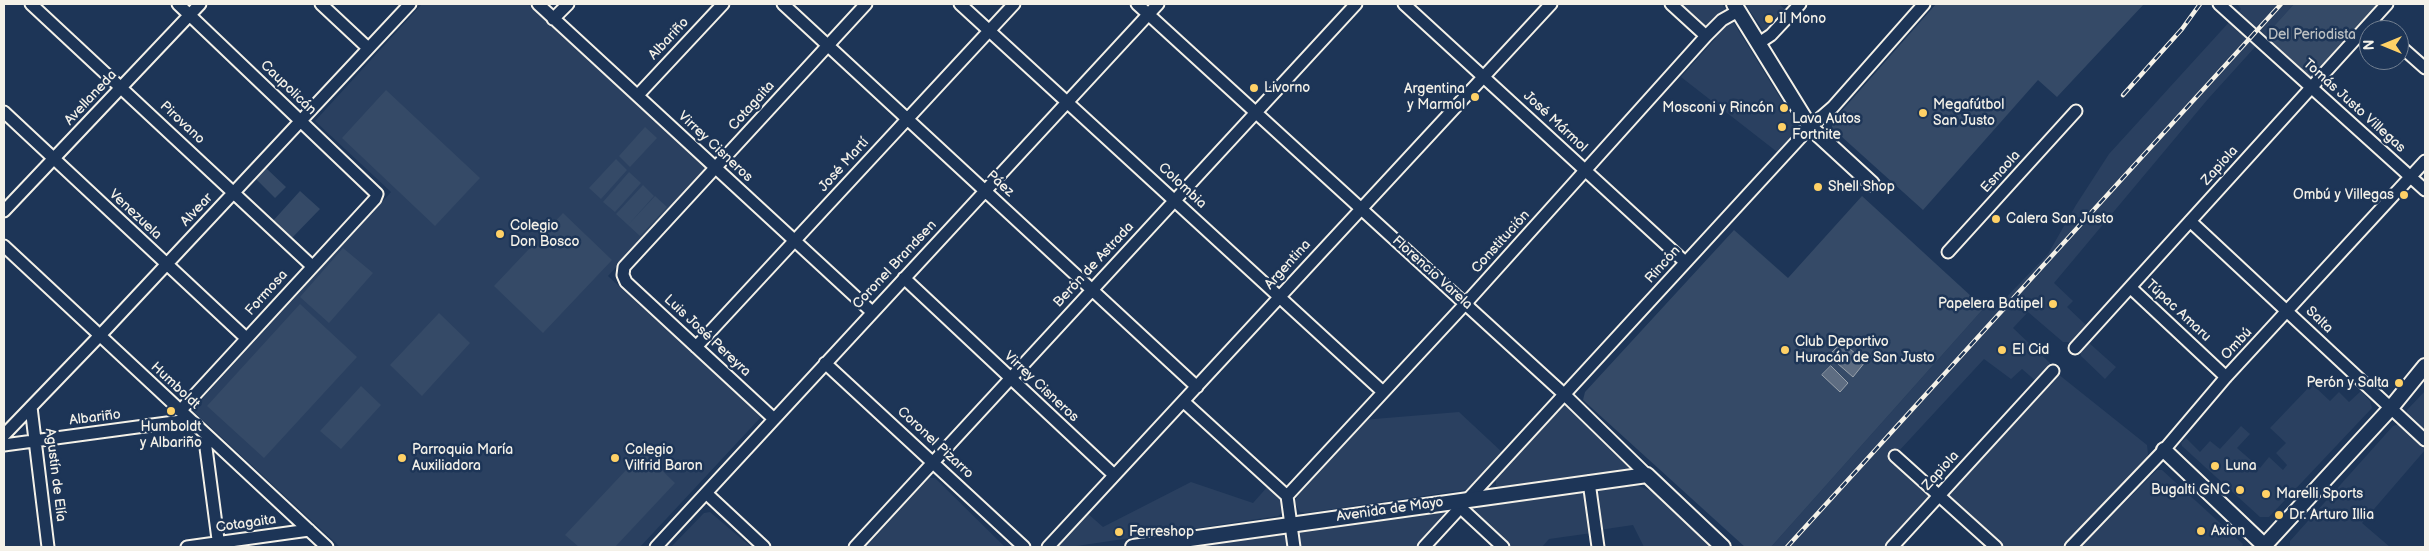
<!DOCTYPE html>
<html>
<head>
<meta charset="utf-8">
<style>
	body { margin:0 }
	#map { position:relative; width:2429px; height:551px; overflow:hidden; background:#1d3557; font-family:"Balsamiq Sans",sans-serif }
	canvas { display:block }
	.frame { position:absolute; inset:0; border:5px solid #f4f1e8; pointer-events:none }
	.north { position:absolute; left:2359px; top:20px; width:50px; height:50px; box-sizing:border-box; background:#1d3557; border:1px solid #738091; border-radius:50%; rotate:270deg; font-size:14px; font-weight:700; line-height:20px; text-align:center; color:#f4f1e8 }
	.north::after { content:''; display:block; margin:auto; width:18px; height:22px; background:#ffd166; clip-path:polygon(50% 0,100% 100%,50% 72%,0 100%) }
</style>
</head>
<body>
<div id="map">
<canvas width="2429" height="551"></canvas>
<div class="frame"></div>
<div class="north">N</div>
</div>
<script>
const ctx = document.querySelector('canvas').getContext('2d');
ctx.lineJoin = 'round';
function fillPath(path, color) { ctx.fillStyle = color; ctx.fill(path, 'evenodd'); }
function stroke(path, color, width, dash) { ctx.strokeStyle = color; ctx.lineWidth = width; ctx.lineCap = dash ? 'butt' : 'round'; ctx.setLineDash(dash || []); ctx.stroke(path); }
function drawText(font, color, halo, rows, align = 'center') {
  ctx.font = font + ' "Balsamiq Sans",sans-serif'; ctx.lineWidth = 5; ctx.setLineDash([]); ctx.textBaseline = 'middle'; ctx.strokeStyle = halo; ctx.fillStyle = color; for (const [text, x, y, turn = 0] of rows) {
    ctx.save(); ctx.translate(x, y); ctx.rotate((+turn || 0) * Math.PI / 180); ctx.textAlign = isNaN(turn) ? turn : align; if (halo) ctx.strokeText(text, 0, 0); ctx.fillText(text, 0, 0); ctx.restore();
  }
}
const built = new Path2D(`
	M422 4H528L707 169 608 276 761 417 640 547H340L192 410 391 192 315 121Z
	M1678 4H1722L1800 130 1781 155 1681 77 1716 38Z
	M1745 4H1779L1789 13 1766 31 1763 30Z
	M2237 4H2294L2208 99 2054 283 2073 301 2067 307 2086 325 2071 342H2063L2028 312 2013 328 2050 363V368L2037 382 2022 369 2011 379 1984 359 1898 452 1930 494V498L1886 547H1771L1984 308 1994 310 2048 254 2076 205 2109 154 2241 9Z
	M2088 342 2116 367 2105 379 2081 356V348Z
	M2058 374 2147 445 2148 454 2147 459 2065 547H1999L1946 495Z
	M2312 384 2330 401 2339 392 2349 402 2361 391 2370 401 2372 408 2269 517H2260L2182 446 2181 443 2186 438 2200 452 2210 441 2220 449 2241 426 2250 434 2237 448 2260 468 2269 457 2283 470 2287 465 2276 453 2286 443 2270 428Z
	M2425 391V434L2406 416 2407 410Z
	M1564 403 1569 404 1628 461 1629 466 1626 469 1499 487 1496 486V476Z
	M1459 412 1503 453 1472 487 1465 490 1305 513 1300 512 1294 502 1297 497 1362 420Z
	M2399 424 2425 450 2362 523 2390 547H2290V541L2393 426Z
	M2157 470H2162L2243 544 2242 547H2081Z
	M929 478H935L1005 547H866Z
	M1191 482 1253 503 1269 485 1281 497 1283 512 1278 516 1070 547 1059 546 1061 541 1087 513 1103 527Z
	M1633 484 1654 492 1712 547H1644L1633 525 1599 530 1595 490Z
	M1578 490 1582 492 1585 498 1592 533 1549 539 1542 547H1506L1474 517 1473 511 1481 506Z
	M1439 511 1443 513V518L1419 547H1175Z
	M710 512 751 547H671L704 513Z`);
const green = new Path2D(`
	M1936 4H2144L2057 97 2038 80 1923 210 1832 128V122Z
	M2294 4H2382L2314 80 2265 36Z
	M386 90 480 178 435 226 342 138Z
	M645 127 657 138 630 167 619 156Z
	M616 159 627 170 601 199 589 188Z
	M266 168 286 187 275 198 256 179Z
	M629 172 641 183 615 212 603 202Z
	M643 185 654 196 628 225 616 214Z
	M300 191 320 209 290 240 272 222Z
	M655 196 667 207 640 236 628 225Z
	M1862 196 1984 308 1771 547H1745L1583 400 1585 392 1734 230 1788 278Z
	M563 213 612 260 543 333 494 286Z
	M343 248 373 273 329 323 300 297Z
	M300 304 357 357 264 458 207 406Z
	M439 313 470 343 422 396 390 365Z
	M361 386 381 405 341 449 320 431Z
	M643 452 675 483 615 547H579L565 535Z`);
const water = new Path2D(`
	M1842 342 1865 362 1853 377 1829 356Z
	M1831 366 1848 383 1840 392 1822 375Z`);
const minor = new Path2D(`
	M31 4 312 266
	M178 4 377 194 375 199 180 411
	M321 4 368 48
	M538 4 872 312
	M783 4 1197 387
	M960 4 1383 392
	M1137 4 1566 396 1647 475
	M1404 4 1685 262
	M1671 4 1706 36
	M2219 4 2425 190
	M553 19 568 4
	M2372 21 2382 30
	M1759 43 1771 35 1800 4
	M2399 45 2425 68
	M638 95 723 4
	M4 112 246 338
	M4 211 200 4
	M2190 221 2425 440
	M4 246 327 547
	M1948 252 2076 111
	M904 278 1114 475
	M2131 288 2226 377
	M696 347 1014 4
	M2075 348 2387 4
	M825 363 1024 547
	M1184 402 1287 496 1294 547
	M31 407 48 547
	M773 418 626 282 623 275 624 267 866 4
	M4 435 107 328 410 4
	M207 437 206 448 219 547
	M4 445 189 420
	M1895 456 1996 547
	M1589 482 1598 547
	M706 493 764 547
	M1287 496 1466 303 1706 36 1722 20 1738 11
	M1461 508 1503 547
	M187 547 309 530
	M656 547 1158 4
	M855 547 1356 4
	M1048 547 1551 4
	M1424 547 1810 127 1833 107 1924 4
	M1892 547 2053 371
	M2071 547 2164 450 2226 377 2425 161`);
const major = new Path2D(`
	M1734 4 1810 127 1872 184
	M2164 450 2266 547
	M1133 547 1647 475 1723 547
	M2263 547 2390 409 2425 366`);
const rail = new Path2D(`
	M2123 95 2182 29 2200 4
	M1787 547 2281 4`);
const markers = [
	[1769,19,5,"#ffd166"],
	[1254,88,5,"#ffd166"],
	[1475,97,5,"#ffd166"],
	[1784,108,5,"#ffd166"],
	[1923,113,5,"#ffd166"],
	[1782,127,5,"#ffd166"],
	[1818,187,5,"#ffd166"],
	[2404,195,5,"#ffd166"],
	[1996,219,5,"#ffd166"],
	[500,234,5,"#ffd166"],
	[2053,304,5,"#ffd166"],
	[1785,350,5,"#ffd166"],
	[2002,350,5,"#ffd166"],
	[2399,383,5,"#ffd166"],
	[171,411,5,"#ffd166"],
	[402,458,5,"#ffd166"],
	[615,458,5,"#ffd166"],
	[2215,466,5,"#ffd166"],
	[2240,490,5,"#ffd166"],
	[2266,494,5,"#ffd166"],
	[2279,515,5,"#ffd166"],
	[2201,531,5,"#ffd166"],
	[1119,532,5,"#ffd166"]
];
const poiNames = [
	["Il Mono",1779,19],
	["Livorno",1264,88],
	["Argentina",1465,89,"right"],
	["y Marmol",1465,105,"right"],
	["Megafútbol",1933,105],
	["San Justo",1933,121],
	["Mosconi y Rincón",1774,108,"right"],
	["Lava Autos",1792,119],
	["Fortnite",1792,135],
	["Shell Shop",1828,187],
	["Ombú y Villegas",2394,195,"right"],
	["Calera San Justo",2006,219],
	["Colegio",510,226],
	["Don Bosco",510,242],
	["Papelera Batipel",2043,304,"right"],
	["Club Deportivo",1795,342],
	["Huracán de San Justo",1795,358],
	["El Cid",2012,350],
	["Perón y Salta",2389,383,"right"],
	["Humboldt",171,427,"center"],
	["y Albariño",171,443,"center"],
	["Parroquia María",412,450],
	["Auxiliadora",412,466],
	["Colegio",625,450],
	["Vilfrid Baron",625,466],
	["Luna",2225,466],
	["Bugalti GNC",2230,490,"right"],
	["Marelli Sports",2276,494],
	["Dr. Arturo Illia",2289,515],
	["Axion",2211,531],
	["Ferreshop",1129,532]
];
const parkNames = [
	["Del Periodista",2312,35]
];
const streetNames = [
	["Albariño",669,39,-47],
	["Caupolicán",288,88,44],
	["Avellaneda",91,98,-47],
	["Cotagaita",752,106,-48],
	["Tomás Justo Villegas",2354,106,42],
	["José Mármol",1555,122,43],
	["Pirovano",182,123,43],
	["Virrey Cisneros",715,147,43],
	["José Martí",844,165,-48],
	["Zapiola",2220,166,-48],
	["Esnaola",2001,172,-48],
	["Páez",1000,184,42],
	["Colombia",1182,186,43],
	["Alvear",197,210,-47],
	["Venezuela",135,215,43],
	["Constitución",1501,242,-48],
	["Coronel Brandsen",895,265,-47],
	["Berón de Astrada",1094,265,-47],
	["Argentina",1288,265,-48],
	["Rincón",1663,265,-48],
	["Florencio Varela",1432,273,42],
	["Formosa",267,293,-48],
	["Túpac Amaru",2178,311,43],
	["Salta",2319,320,44],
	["Luis José Pereyra",707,336,43],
	["Ombú",2237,344,-47],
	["Humboldt",175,386,43],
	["Virrey Cisneros",1041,387,43],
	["Albariño",95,418,-7],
	["Coronel Pizarro",935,443,43],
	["Zapiola",1941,471,-48],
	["Agustín de Elía",55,475,83],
	["Avenida de Mayo",1390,510,-8],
	["Cotagaita",246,524,-8]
];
fillPath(built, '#2a4060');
fillPath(green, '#354a67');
fillPath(water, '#5e6d82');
stroke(water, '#9aa2ab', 1);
stroke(minor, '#f4f1e8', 15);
stroke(major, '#f4f1e8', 18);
stroke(minor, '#1d3557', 11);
stroke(major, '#1d3557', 14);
stroke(rail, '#f4f1e8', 4.5);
stroke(rail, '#1d3557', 2.5, [8]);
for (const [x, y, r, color] of markers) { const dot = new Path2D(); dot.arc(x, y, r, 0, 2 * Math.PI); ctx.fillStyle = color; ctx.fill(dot); stroke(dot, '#1d3557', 2); }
drawText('14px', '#f4f1e8', '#1d3557', poiNames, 'left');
drawText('14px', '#bbbfc1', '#1d3557', parkNames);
drawText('14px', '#f4f1e8', '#1d3557', streetNames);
</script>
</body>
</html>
